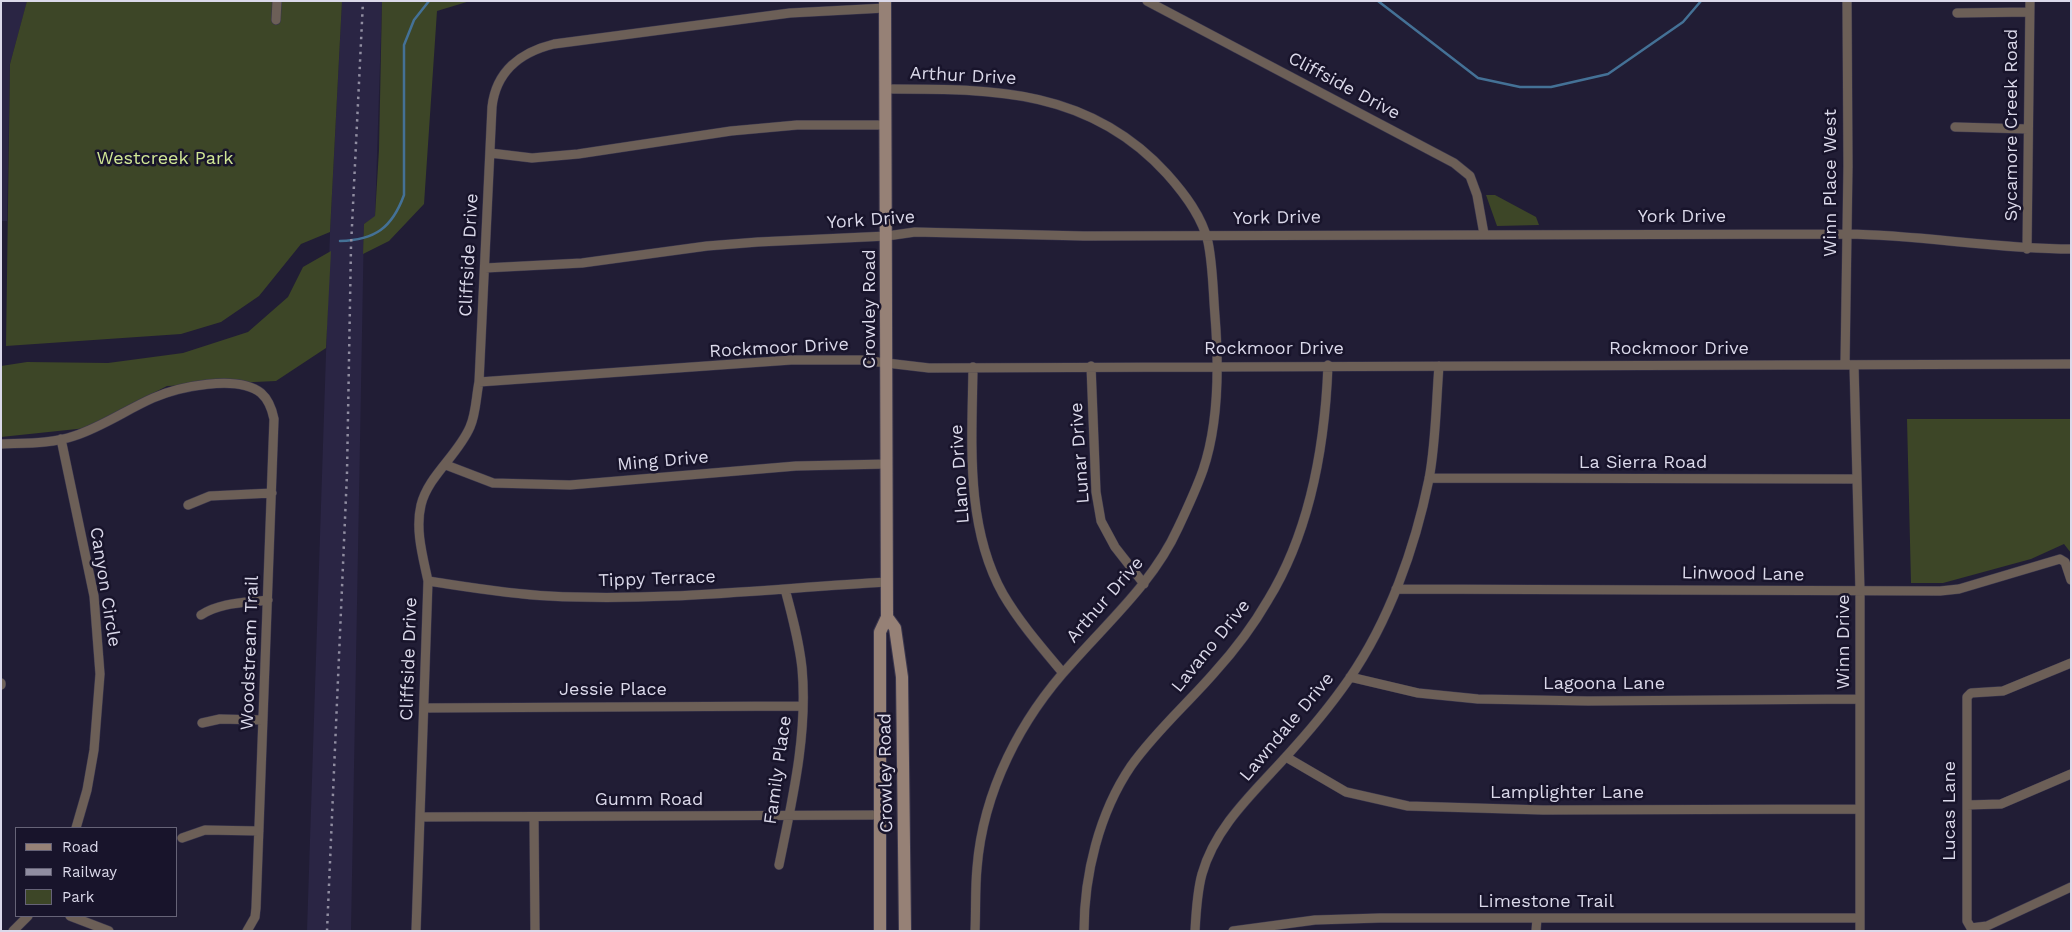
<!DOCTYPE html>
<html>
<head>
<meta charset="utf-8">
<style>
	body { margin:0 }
	#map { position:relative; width:2072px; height:932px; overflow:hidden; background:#211d35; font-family:"Work Sans",sans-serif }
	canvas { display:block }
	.frame { position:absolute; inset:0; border:2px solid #dbd9ea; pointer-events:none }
	.legend { position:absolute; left:15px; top:827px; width:162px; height:90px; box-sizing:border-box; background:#18142b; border:1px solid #666377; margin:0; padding:6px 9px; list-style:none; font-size:15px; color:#dbd9ea }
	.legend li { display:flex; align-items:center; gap:10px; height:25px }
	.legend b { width:25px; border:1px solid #666377 }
</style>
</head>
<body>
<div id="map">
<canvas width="2072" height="932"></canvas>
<div class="frame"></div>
<ul class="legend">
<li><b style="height:6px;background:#968176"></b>Road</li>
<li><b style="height:6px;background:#908da1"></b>Railway</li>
<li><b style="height:14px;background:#3d4627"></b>Park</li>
</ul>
</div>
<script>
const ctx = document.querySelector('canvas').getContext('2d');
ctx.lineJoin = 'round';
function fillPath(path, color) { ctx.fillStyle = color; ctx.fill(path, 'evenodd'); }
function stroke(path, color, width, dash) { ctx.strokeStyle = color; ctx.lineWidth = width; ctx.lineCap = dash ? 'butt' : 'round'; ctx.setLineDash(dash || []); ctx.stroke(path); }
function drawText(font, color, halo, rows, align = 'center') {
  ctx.font = font + ' "Work Sans",sans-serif'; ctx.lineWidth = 5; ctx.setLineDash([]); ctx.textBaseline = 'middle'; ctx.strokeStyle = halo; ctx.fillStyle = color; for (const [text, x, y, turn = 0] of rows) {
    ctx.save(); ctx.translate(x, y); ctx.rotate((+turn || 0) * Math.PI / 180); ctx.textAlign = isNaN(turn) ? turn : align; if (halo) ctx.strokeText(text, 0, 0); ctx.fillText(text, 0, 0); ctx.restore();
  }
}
const built = new Path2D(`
	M1 1 27 2 10 64 7 221H1Z
	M342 1H382L375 217 364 224 351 931H307L330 232Z`);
const green = new Path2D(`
	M27 1H342L330 232 301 244 259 296 221 322 181 334 6 346 10 64Z
	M382 1H470L437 11 424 204 389 241 363 254 364 224 375 216 379 150Z
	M1486 195H1495L1536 217 1539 225 1497 226Z
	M331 251 326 348 276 381 167 386 130 405 96 427 1 437V366L27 362 108 363 183 353 248 332 288 297 303 267Z
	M1907 419H2071V553L2064 544 2031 559 1943 583H1911Z`);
const stream = new Path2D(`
	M1378 1 1478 78 1520 87H1551L1608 74 1683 22 1701 1
	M340 241C375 240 392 228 404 195V45L414 20 429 1`);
const minor = new Path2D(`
	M1147 1 1454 163 1470 176 1477 195 1484 234
	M1957 13 2029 12
	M276 20 277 1
	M886 89C992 89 1089 88 1167 174 1184 193 1202 216 1208 242 1213 266 1213 292 1215 316 1219 366 1219 423 1203 470 1196 490 1187 509 1178 528 1154 581 1110 620 1072 663 1021 718 983 791 977 868 975 888 976 910 975 931
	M1955 127 2028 129
	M490 153 532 158 578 154 731 131 797 125H886
	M2027 249 2030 1
	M485 268 582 263 707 246 758 242 887 236 915 232 1084 236 1848 234C1922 235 1996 249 2071 249
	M1845 365 1848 166 1847 1
	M1854 365 1860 591V931
	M1091 366 1096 492 1101 521 1115 547 1144 584
	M973 367C972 443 965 526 1003 594 1020 623 1042 648 1063 673
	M479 382 791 360H861L929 368 2071 364
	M61 439 94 596 100 674 94 750 87 790 76 828
	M1 444C25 443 51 444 74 436 102 427 126 410 153 398 178 387 237 374 261 393 269 400 272 409 274 419L256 908 255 917 247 931
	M446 465 493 483 570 485 796 466 887 464
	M1429 478 1857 479
	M188 505 210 496 272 493
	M428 581C468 587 508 594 549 596 662 602 775 588 887 582
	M1396 589 1940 591 1959 589 2060 559 2065 562 2071 580
	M201 615C221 602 245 603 268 600
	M2071 663 2003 691 1971 693 1967 697V921L1971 928 1987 926 2071 887
	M1350 677 1418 693 1478 699 1588 701 1860 699
	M1 683V685
	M424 708 802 706
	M202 723 220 719 263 720
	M1286 757 1346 792 1408 806 1543 810 1859 809
	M1967 805 2001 804 2071 774
	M420 817 879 815
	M534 817 535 931
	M182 838 205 830 259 831
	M779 865C792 801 808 734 802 668 799 641 792 615 785 589
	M70 916 109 931
	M13 931 28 916
	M416 931 428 581C423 557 415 530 421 505 428 476 458 455 470 427 476 414 476 397 479 382L492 107C496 71 521 52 554 44L790 13 885 8
	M1084 931C1084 875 1099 813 1131 766 1155 732 1187 704 1214 673 1234 651 1253 626 1268 600 1311 530 1325 446 1328 365
	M1195 931C1196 912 1197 892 1202 874 1215 828 1251 795 1282 761 1306 735 1329 708 1349 679 1389 621 1415 548 1429 479 1436 442 1436 403 1439 366
	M1233 931 1315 920 1380 918H1860
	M1536 931 1537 918`);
const secondary = new Path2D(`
	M887 617 895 628 902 677 905 931
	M880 931V632L887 617 885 1`);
const rail = new Path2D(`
	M327 931 347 473 351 246 363 1`);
const streetNames = [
	["Arthur Drive",963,76,3],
	["Cliffside Drive",1344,86,28],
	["Sycamore Creek Road",2012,125,-90],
	["Winn Place West",1831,183,-90],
	["York Drive",1682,217],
	["York Drive",1277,218,-1],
	["York Drive",871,220,-4],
	["Cliffside Drive",469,255,-87],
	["Crowley Road",870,309,-90],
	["Rockmoor Drive",779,348,-3],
	["Rockmoor Drive",1274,349],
	["Rockmoor Drive",1679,349],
	["Lunar Drive",1080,453,-94],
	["Ming Drive",663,461,-5],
	["La Sierra Road",1643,463],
	["Llano Drive",960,474,-94],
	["Linwood Lane",1743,574,1],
	["Tippy Terrace",657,579,-2],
	["Canyon Circle",105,587,81],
	["Arthur Drive",1105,600,-49],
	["Winn Drive",1844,642,-90],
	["Lavano Drive",1211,646,-51],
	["Woodstream Trail",250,653,-88],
	["Cliffside Drive",409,659,-88],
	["Lagoona Lane",1604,684],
	["Jessie Place",613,690],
	["Lawndale Drive",1287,727,-50],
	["Family Place",778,770,-82],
	["Crowley Road",886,773,-91],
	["Lamplighter Lane",1567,793],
	["Gumm Road",649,800],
	["Lucas Lane",1950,811,-90],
	["Limestone Trail",1546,902]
];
const parkNames = [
	["Westcreek Park",165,159]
];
fillPath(built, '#2a2544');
fillPath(green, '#3d4627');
stroke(stream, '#447196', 2.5);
stroke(minor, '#3b374e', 10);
stroke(secondary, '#3b374e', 14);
stroke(minor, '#6c5f57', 9);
stroke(secondary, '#968176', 12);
stroke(rail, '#908da1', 2.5, [2.5, 5]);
drawText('18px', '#dbd9ea', '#18142b', streetNames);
drawText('18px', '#d0e695', '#18142b', parkNames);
</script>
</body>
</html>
